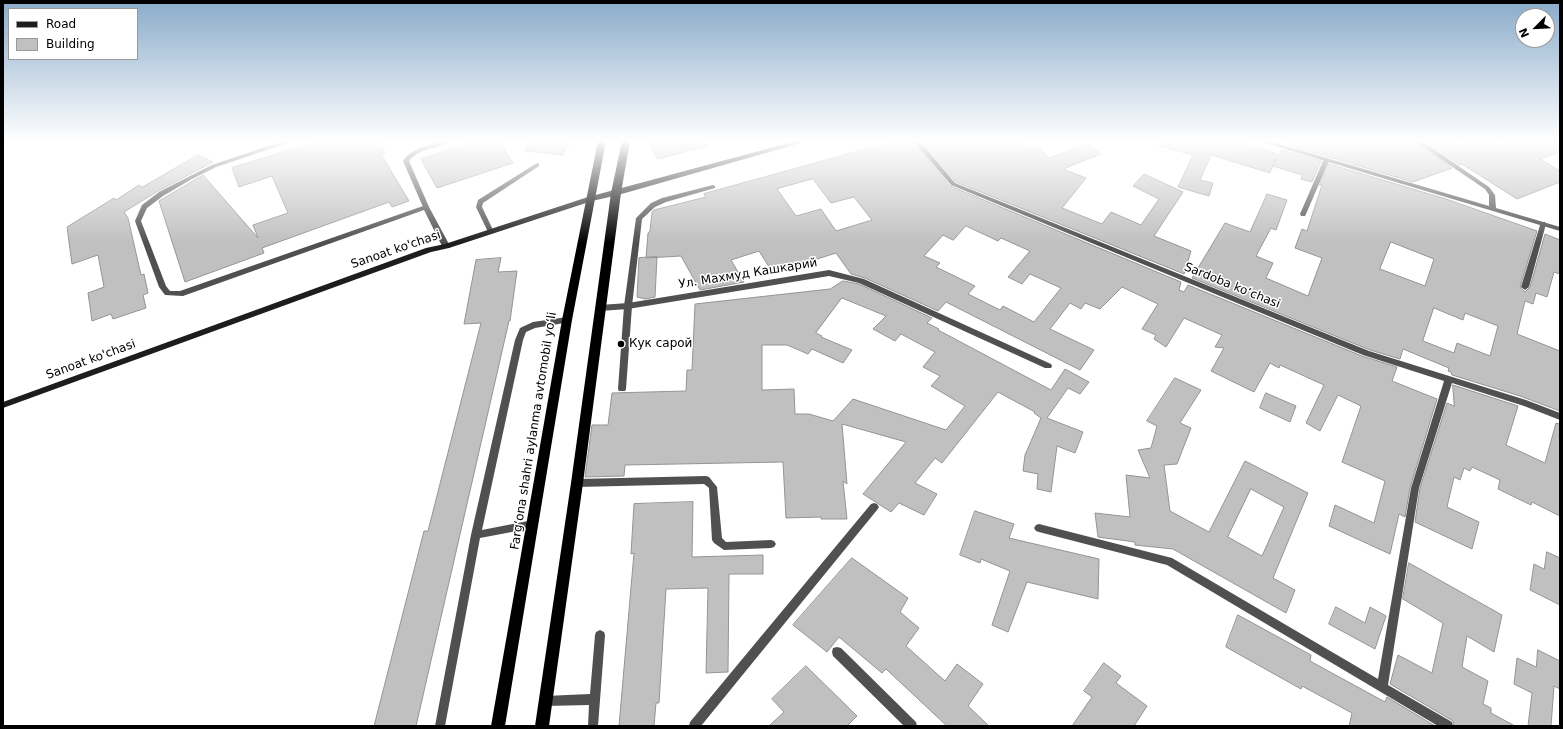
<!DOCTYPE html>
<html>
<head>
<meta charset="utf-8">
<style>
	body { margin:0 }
	#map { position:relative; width:1563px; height:729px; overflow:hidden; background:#fff; font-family:"DejaVu Sans",sans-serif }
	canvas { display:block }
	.frame { position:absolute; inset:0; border:4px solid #000; pointer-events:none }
	.legend { position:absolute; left:8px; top:8px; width:130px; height:52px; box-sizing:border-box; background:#fff; border:1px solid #999; margin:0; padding:5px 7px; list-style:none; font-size:12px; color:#000 }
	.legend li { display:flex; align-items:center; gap:8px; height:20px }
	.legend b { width:20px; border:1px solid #999 }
	.north { position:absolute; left:1515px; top:8px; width:40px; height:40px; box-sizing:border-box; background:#fff; border:1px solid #999; border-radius:50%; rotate:246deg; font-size:11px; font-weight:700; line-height:16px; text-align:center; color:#000 }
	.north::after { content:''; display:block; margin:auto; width:14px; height:18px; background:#000; clip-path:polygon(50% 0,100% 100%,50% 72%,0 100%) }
</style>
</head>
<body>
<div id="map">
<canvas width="1563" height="729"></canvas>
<div class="frame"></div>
<ul class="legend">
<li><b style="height:5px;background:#1d1d1d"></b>Road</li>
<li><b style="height:11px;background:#c0c0c0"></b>Building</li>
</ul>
<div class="north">N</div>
</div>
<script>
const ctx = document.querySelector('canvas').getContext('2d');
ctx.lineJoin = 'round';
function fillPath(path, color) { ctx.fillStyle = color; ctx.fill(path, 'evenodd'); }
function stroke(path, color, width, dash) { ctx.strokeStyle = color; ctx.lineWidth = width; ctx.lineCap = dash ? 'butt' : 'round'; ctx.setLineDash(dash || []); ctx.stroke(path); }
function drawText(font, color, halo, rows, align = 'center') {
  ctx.font = font + ' "DejaVu Sans",sans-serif'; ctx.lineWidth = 3; ctx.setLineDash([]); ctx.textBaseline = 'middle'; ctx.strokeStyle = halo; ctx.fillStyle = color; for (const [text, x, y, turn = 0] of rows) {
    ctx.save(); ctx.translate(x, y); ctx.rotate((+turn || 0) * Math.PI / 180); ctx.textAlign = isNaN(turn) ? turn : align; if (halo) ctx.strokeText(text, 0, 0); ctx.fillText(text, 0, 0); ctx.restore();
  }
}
const building = new Path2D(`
	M318 141H378L385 152 381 154 409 201 392 207 389 202 262 248 264 253 185 282 159 201 203 175 258 238 253 225 288 213 272 176 239 187 232 168Z
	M476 141H499L513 163 437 188 421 159Z
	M527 141H570L563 155 526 151Z
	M648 141H706L707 146 658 159Z
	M895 141H912L950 186 1181 282 1179 290 1184 292 1188 285 1362 356 1397 367 1392 381 1437 399 1410 488 1405 517 1399 514 1390 554 1329 526 1335 505 1374 523 1385 481 1342 462 1361 406 1338 395 1320 431 1306 423 1324 385 1280 365 1279 368 1270 363 1254 392 1211 371 1224 348 1215 347 1222 335 1184 318 1166 347 1154 339 1156 335 1142 329 1158 304 1122 287 1100 309 1085 303 1081 309 1070 303 1050 329 1094 350 1080 370 946 302 938 311 865 278 851 274 836 253 773 273 759 251 731 260 744 282 700 290 681 256 646 258 648 233 650 231 652 212 654 210 706 197 704 194ZM813 179 831 203 854 197 872 220 836 231 821 209 796 216 777 189ZM966 226 998 241 1001 238 1030 251 1008 277 1022 284 1030 274 1061 288 1034 322 1003 306 1000 310 968 294 975 286 936 267 940 263 924 256 943 235 953 240Z
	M922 141H1021L1022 149 1036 145 1049 158 1088 144 1101 154 1063 169 1086 178 1062 208 1102 224 1111 212 1141 225 1159 199 1133 186 1144 174 1183 192 1154 236 1191 251 1184 274 956 182Z
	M1161 141H1237L1277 154 1270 173 1211 155 1200 180 1213 183 1209 196 1178 187 1193 155 1160 146Z
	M1286 141H1413L1452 168 1413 182 1285 144Z
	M1425 141H1449L1456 146 1468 141H1489L1496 146 1506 141H1560V152L1540 159 1560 171V182L1517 199 1462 164 1460 165Z
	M1282 150 1321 161 1312 182 1301 179 1302 175 1273 166Z
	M198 155 213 162 158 191 124 212 128 218 141 275 144 274 148 293 143 295 146 308 113 319 111 314 92 321 88 293 104 287 98 255 72 264 67 227 114 198 116 200 139 185 142 187Z
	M1329 164 1446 199 1537 231 1520 287 1525 292 1530 287 1545 234 1560 240V274L1554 272 1547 297 1536 293 1533 304 1525 301 1517 334 1560 351V411L1520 396 1452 375 1451 372 1448 371 1449 368 1403 349 1400 359 1370 350 1192 278 1225 223 1250 232 1267 194 1287 200 1276 230 1271 228 1256 256 1273 263 1266 278 1308 296 1322 258 1295 248 1302 229 1307 231 1322 185H1320ZM1391 242 1434 259 1425 286 1380 269ZM1434 308 1463 320 1465 313 1498 326 1490 356 1457 343 1454 353 1423 341Z
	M657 257 655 297 645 299 637 297 639 258Z
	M501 258 498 272 517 271 510 321H509L416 726H374L424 531H428L481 323 464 324 476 260Z
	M843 281 859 284 932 318 927 323 939 329 938 330 1051 390 1065 369 1089 382 1080 394 1068 388 1047 418 1083 432 1075 453 1057 446 1051 492 1037 489 1038 474 1023 471 1025 455 1041 418 1034 413 1035 412 998 392 942 463 935 458 915 483 937 494 924 515 899 503 891 512 863 494 906 442 842 424 847 484 843 481 847 519H821V517L786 518 783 462 625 465 624 476 585 477 592 425H608L612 393 686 391 687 370H692L695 304 830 289ZM842 298 886 316 873 329 895 341 901 334 935 352 923 367 940 376 931 386 965 406 946 430 853 399 833 421 809 414H795L794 389 762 390V345H787L808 354 812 349 843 363 852 350 821 337 822 336 816 333Z
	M1175 378 1201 390 1180 423 1191 428 1177 464 1164 465 1170 511 1209 532 1245 461 1308 493 1273 578 1295 590 1286 613 1173 549 1135 545V542L1098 537 1095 513 1130 517 1126 475 1150 478 1138 450 1151 448 1157 426 1147 421ZM1251 489 1284 507 1262 556 1228 537Z
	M1453 385 1518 406 1506 445 1545 463 1556 423 1560 424V516L1532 502 1531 505 1498 489 1500 480 1472 467 1470 471 1464 468 1460 480 1454 477 1447 507 1479 522 1472 549 1415 522 1420 488 1447 403 1454 406Z
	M1266 393 1296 406 1290 422 1260 408Z
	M693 502 692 557 763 555V574H729L728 672 706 673 708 588 666 589 659 703H656L654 726H619L634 553 631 554 634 504Z
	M975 511 1014 524 1009 538 1099 559 1098 599 1027 582 1008 632 992 625 1010 571 981 559 980 563 960 555Z
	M1547 552 1560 558V605L1530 590 1534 564 1544 569Z
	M852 558 908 598 900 612 919 628 906 646 945 681 957 664 983 684 968 706 989 726H947L886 669 882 673 839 637 827 652 793 625Z
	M1409 563 1502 615 1494 652 1467 636 1462 667 1488 681 1483 704 1491 708V713L1515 726H1454L1453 721 1390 684 1398 655 1432 673 1443 623 1403 599Z
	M1336 607 1365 623 1370 607 1386 616 1375 649 1329 624Z
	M1238 615 1311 655 1310 661 1385 702 1387 697 1435 726H1349L1352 713 1302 686 1301 689 1226 647Z
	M1538 650 1560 661V689L1554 686 1551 726H1528L1532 693 1514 684 1517 658 1536 667Z
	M1104 663 1121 676 1116 683 1147 706 1134 726H1072L1092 697 1084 691Z
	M806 666 857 716 847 726H769L784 712 772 699Z`);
const service = new Path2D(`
	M441 141H451C438 149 419 148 409 161L429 207 426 209 423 207 403 161C412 148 426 146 441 141Z
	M1326 159 1329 161 1306 214 1305 216H1301L1300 214 1323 161Z
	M537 163 539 164V166L483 203 482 207 493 230 490 232H488L476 207 478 200Z
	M713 185 715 186V188L666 202 655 207 642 219 632 306 626 389 625 391H619L618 389 624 306 636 218 651 203 662 198Z
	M1541 222H1545L1546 224 1529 287 1525 290 1521 287Z
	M567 317 570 318 571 320 570 322 535 328 526 332 523 340 482 530 533 520 536 521 538 524 536 527 533 528 480 538 445 726H435L471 535 515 340 520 328 533 322Z
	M706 476 709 477 717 487 722 538 726 542 771 540 774 541 776 544 774 547 771 548 724 550 714 543 712 540 709 488 704 484 577 487 574 486 573 483 574 480 577 479Z
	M874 503 877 504 879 507 877 510 701 726H689L690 722 871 504Z
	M600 630 604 632 605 635 598 726H588L589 705 545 706 541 705 540 701 541 697 545 696 590 694 595 635 596 632Z`);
const minor = new Path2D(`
	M283 141H294L216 167 192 179 163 196 147 208 141 221 166 286 170 291H180L426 205 429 207 450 246 449 248H443L424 210 183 296 165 295 159 287 135 221 142 205 159 192 188 177 212 165Z
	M913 141H920L955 183 1369 351 1526 400 1560 413V420L1524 406 1452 383 1419 488 1388 685 1452 722 1453 726H1438L1167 565 1039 532 1036 531 1034 528 1036 525 1039 524 1172 558 1378 679 1411 488 1444 381 1363 355 951 185Z
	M1258 141H1269L1489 206V195L1485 189 1414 141H1422L1489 187 1495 195 1496 208 1560 227V231Z
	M829 270 864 279 1051 364 1052 366 1051 368H1045L859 283 829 276 628 309 600 311 596 308 600 305 628 303Z
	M837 647 841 648 916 722 917 726H904L833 656 832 652 833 648Z`);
const secondary = new Path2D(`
	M796 141H808L618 195 592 201 449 248 431 252 3 408V402L426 248 445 244 588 197Z`);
const trunk = new Path2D(`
	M598 141H606L572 320 505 726H491L562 320Z
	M622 141H630L621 193 583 483 549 726H535L571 483 611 193Z`);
const markers = [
	[621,344,4,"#000"]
];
const streetNames = [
	["Sanoat ko'chasi",396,250,-19],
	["Ул. Махмуд Кашкарий",748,274,-9],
	["Sardoba koʻchasi",1232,286,22],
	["Sanoat ko'chasi",91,360,-20],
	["Fargʻona shahri aylanma avtomobil yoʻli",534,431,-81]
];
const poiNames = [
	["Кук сарой",629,344]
];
fillPath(building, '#c0c0c0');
stroke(building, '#949494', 1);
fillPath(service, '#505050');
fillPath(minor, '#505050');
fillPath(secondary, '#1d1d1d');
fillPath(trunk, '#000');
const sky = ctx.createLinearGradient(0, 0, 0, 243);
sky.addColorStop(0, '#8aabca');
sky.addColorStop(0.58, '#fff');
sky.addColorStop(1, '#ffffff00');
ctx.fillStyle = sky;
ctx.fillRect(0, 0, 1563, 243);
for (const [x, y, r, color] of markers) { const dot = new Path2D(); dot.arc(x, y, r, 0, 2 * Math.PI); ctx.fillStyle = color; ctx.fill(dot); stroke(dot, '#fff', 1.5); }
drawText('12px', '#000', '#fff', streetNames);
drawText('12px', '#000', '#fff', poiNames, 'left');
</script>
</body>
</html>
